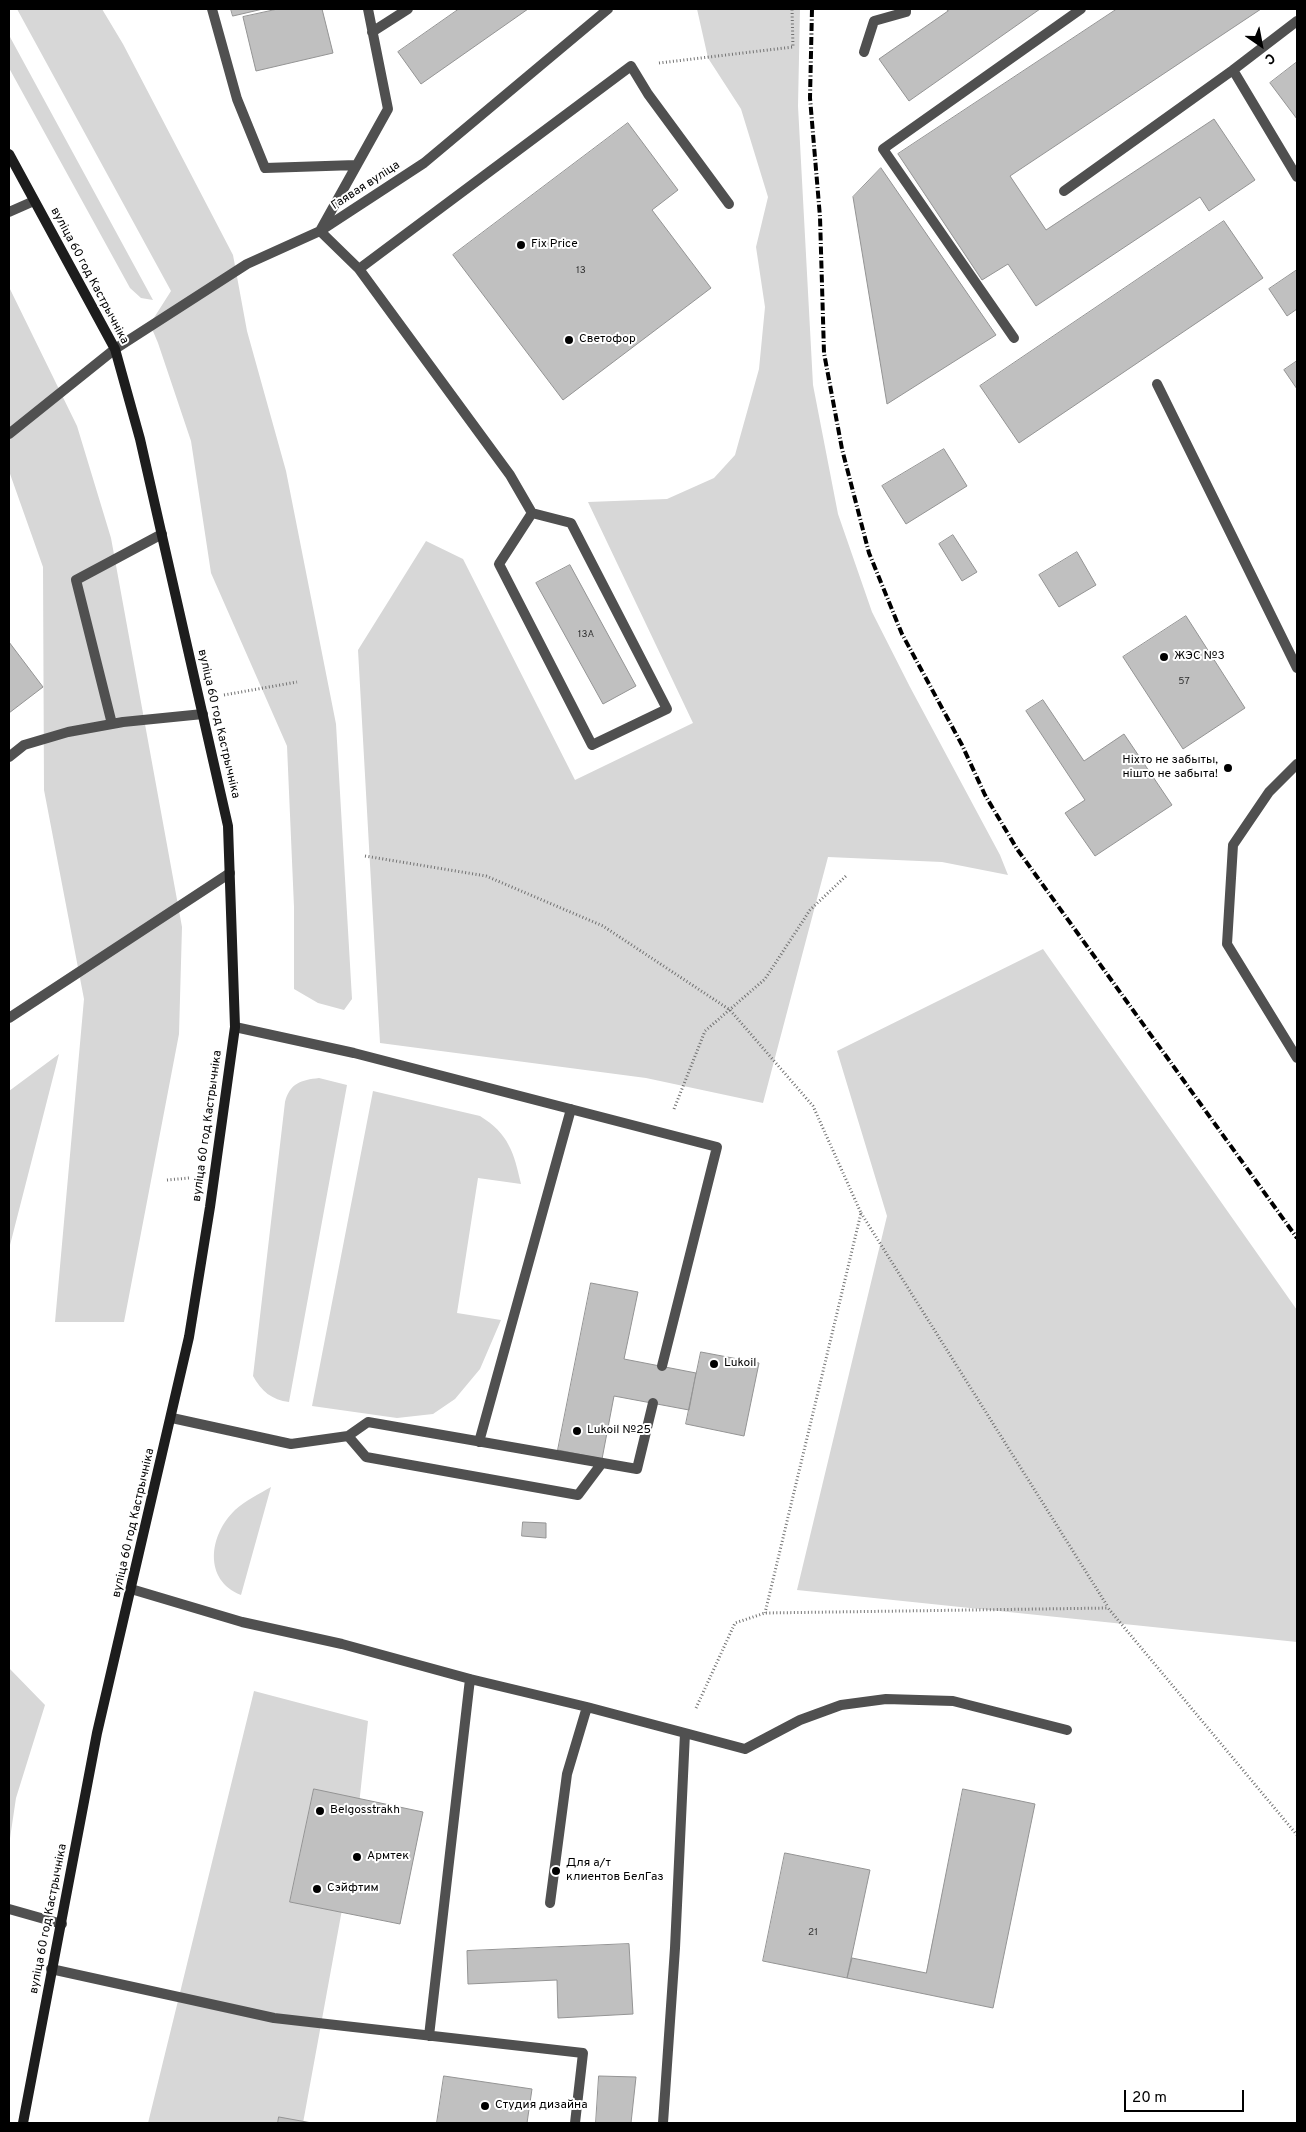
<!DOCTYPE html>
<html>
<head>
<meta charset="utf-8">
<style>
	body { margin:0 }
	#map { position:relative; width:1306px; height:2132px; overflow:hidden; background:#fff; font-family:Overpass,sans-serif }
	canvas { display:block }
	.frame { position:absolute; inset:0; border:10px solid #000; pointer-events:none }
	.north { position:absolute; left:1236px; top:20px; width:50px; height:50px; -webkit-text-stroke:4px #fff; paint-order:stroke; rotate:147deg; font-size:14px; font-weight:700; line-height:20px; text-align:center; color:#000 }
	.north::after { content:''; display:block; margin:auto; width:18px; height:22px; background:#000; clip-path:polygon(50% 0,100% 100%,50% 72%,0 100%) }
	.scale { position:absolute; left:1124px; top:2090px; width:120px; height:22px; box-sizing:border-box; border:2px solid #000; border-top:0; padding-left:6px; font-size:15px; line-height:18px; white-space:nowrap; color:#000; -webkit-text-stroke:4px #fff; paint-order:stroke }
</style>
</head>
<body>
<div id="map">
<canvas width="1306" height="2132"></canvas>
<div class="frame"></div>
<div class="north">С</div>
<div class="scale">20 m</div>
</div>
<script>
const ctx = document.querySelector('canvas').getContext('2d');
ctx.lineJoin = 'round';
function fillPath(path, color) { ctx.fillStyle = color; ctx.fill(path, 'evenodd'); }
function stroke(path, color, width, dash) { ctx.strokeStyle = color; ctx.lineWidth = width; ctx.lineCap = dash ? 'butt' : 'round'; ctx.setLineDash(dash || []); ctx.stroke(path); }
function drawText(font, color, halo, rows, align = 'center') {
  ctx.font = font + ' Overpass,sans-serif'; ctx.lineWidth = 4; ctx.setLineDash([]); ctx.textBaseline = 'middle'; ctx.strokeStyle = halo; ctx.fillStyle = color; for (const [text, x, y, turn = 0] of rows) {
    ctx.save(); ctx.translate(x, y); ctx.rotate((+turn || 0) * Math.PI / 180); ctx.textAlign = isNaN(turn) ? turn : align; if (halo) ctx.strokeText(text, 0, 0); ctx.fillText(text, 0, 0); ctx.restore();
  }
}
const green = new Path2D(`
	M17 9H102L123 44 233 255 247 331 286 471 336 724 352 999 344 1010 318 1003 294 989V907L287 746 211 573 191 441 158 343 150 324 171 291Z
	M697 9H800L798 106 813 385 838 514 872 612 910 687 1000 855 1008 875 942 862 828 857 763 1103 646 1078 380 1043 358 650 426 541 463 559 575 780 693 723 588 502 667 499 714 478 735 455 759 369 765 307 756 247 768 197 741 109 708 58Z
	M9 35 10 37 153 300 141 298 130 288 9 68Z
	M9 287 77 426 111 538 182 927 179 1034 124 1322H55L84 999 44 790 43 567 9 471Z
	M1043 949 1297 1310V1642L797 1590 887 1216 837 1051Z
	M59 1054 9 1249V1091Z
	M319 1078 347 1085 289 1402C272 1400 261 1391 253 1376L285 1102C290 1083 301 1080 319 1078Z
	M373 1091 480 1116C509 1134 514 1153 521 1184L478 1178 457 1313 501 1320 480 1369 455 1399 433 1414 397 1418 312 1406Z
	M271 1487 241 1595C203 1580 209 1535 235 1510 246 1500 259 1494 271 1487Z
	M9 1668 45 1705 16 1798 9 1845Z
	M254 1691 368 1721 356 1833 303 2123H148Z`);
const building = new Path2D(`
	M231 9H263L233 16Z
	M278 9H322L333 53 256 71 243 17Z
	M459 9H528L421 84 398 52Z
	M946 9H1040L909 101 879 59 948 11Z
	M1117 9H1261L1010 176 1046 230 1214 119 1255 180 1209 211 1200 197 1036 306 1008 264 982 280 898 154Z
	M1297 62V119L1270 83Z
	M628 123 678 190 652 210 711 288 563 400 453 255Z
	M881 168 996 335 887 404 853 197Z
	M1224 221 1263 278 1019 443 980 386Z
	M1297 270V309L1287 316 1269 289Z
	M1297 361V389L1284 370Z
	M944 449 967 486 906 524 882 486Z
	M953 535 977 572 962 581 939 544Z
	M1077 552 1096 585 1059 607 1039 575Z
	M570 565 636 686 603 704 536 583Z
	M1186 616 1245 708 1183 749 1123 657Z
	M9 642 43 687 9 713Z
	M1043 700 1084 761 1124 734 1172 805 1095 856 1065 813 1085 800 1026 711Z
	M591 1283 638 1292 624 1359 696 1373 689 1410 614 1396 602 1459 558 1450Z
	M701 1352 759 1363 744 1436 686 1424Z
	M523 1522 546 1523V1538L522 1536Z
	M314 1789 423 1812 400 1924 290 1902Z
	M963 1789 1035 1804 993 2008 847 1978 852 1958 926 1973Z
	M785 1853 870 1870 847 1978 763 1961Z
	M629 1944 633 2014 558 2018 557 1980 468 1984 467 1951Z
	M444 2076 532 2089 527 2123H437Z
	M599 2076 636 2077 631 2123H596Z
	M279 2117 312 2123H278Z`);
const path = new Path2D(`
	M659 63 793 47 792 9
	M224 695 297 682
	M365 856 486 876 603 926 730 1010 813 1106 861 1213 765 1613
	M674 1109 705 1031 765 979 810 910 847 875
	M167 1180 189 1178
	M861 1213 1108 1607
	M696 1708 735 1623 765 1613 1108 1608 1297 1835`);
const lane = new Path2D(`
	M212 9 237 99 265 168 356 165
	M1297 21 1233 70 1297 177
	M372 32 408 9
	M864 52 874 21 906 12V9
	M1064 191 1233 70
	M9 212 34 201
	M359 269 320 231 388 109 368 9
	M1014 338 883 149 1081 9
	M1157 384 1297 668
	M9 434 115 349 247 264 320 231 424 163 608 9
	M532 513 571 523 667 709 592 745 499 564 532 513 510 475 359 269 631 66 648 94 729 204
	M112 724 76 580 162 534
	M9 757 24 745 68 732 123 722 203 714
	M1297 764 1269 792 1233 845 1227 944 1297 1058
	M9 1018 230 873
	M235 1027 354 1053 717 1147 662 1366
	M172 1418 291 1444 348 1436 368 1422 637 1469 653 1403
	M348 1436 366 1457 578 1495 602 1463
	M479 1442 571 1109
	M131 1589 242 1622 342 1644 470 1679 587 1707 685 1733 675 1948 663 2123
	M685 1733 745 1749 800 1720 841 1705 886 1699 953 1701 1067 1730
	M550 1903 567 1774 587 1707
	M9 1909 62 1924
	M51 1969 274 2018 583 2053 575 2123
	M429 2036 470 1679`);
const secondary = new Path2D(`
	M9 154 115 349 140 439 228 826 235 1027 210 1207 189 1337 97 1733 23 2123`);
const rail = new Path2D(`
	M812 9 810 98 820 217 824 353 842 449 869 553 902 634 962 745 985 795 1017 849 1297 1238`);
const markers = [
	[521,245,5,"#000"],
	[569,340,5,"#000"],
	[1164,657,5,"#000"],
	[1228,768,5,"#000"],
	[714,1364,5,"#000"],
	[577,1431,5,"#000"],
	[320,1811,5,"#000"],
	[357,1857,5,"#000"],
	[556,1871,5,"#000"],
	[317,1889,5,"#000"],
	[485,2106,5,"#000"]
];
const numberNames = [
	["13",581,271],
	["13А",586,635],
	["57",1184,682],
	["21",813,1933]
];
const streetNames = [
	["Гаявая вуліца",366,186,-33],
	["вуліца 60 год Кастрычніка",89,276,62],
	["вуліца 60 год Кастрычніка",218,724,77],
	["вуліца 60 год Кастрычніка",208,1126,-82],
	["вуліца 60 год Кастрычніка",134,1523,-77],
	["вуліца 60 год Кастрычніка",49,1919,-79]
];
const poiNames = [
	["Fix Price",531,245],
	["Светофор",579,340],
	["ЖЭС №3",1174,657],
	["Ніхто не забыты,",1218,761,"right"],
	["нішто не забыта!",1218,775,"right"],
	["Lukoil",724,1364],
	["Lukoil №25",587,1431],
	["Belgosstrakh",330,1811],
	["Армтек",367,1857],
	["Для а/т",566,1864],
	["клиентов БелГаз",566,1878],
	["Сэйфтим",327,1889],
	["Студия дизайна",495,2106]
];
fillPath(green, '#d7d7d7');
fillPath(building, '#c0c0c0');
stroke(building, '#949494', 1);
stroke(path, '#727272', 3, [1, 2.5]);
stroke(lane, '#505050', 10);
stroke(secondary, '#1d1d1d', 10);
stroke(rail, '#000', 4, [8, 2.5, 1, 2.5]);
for (const [x, y, r, color] of markers) { const dot = new Path2D(); dot.arc(x, y, r, 0, 2 * Math.PI); ctx.fillStyle = color; ctx.fill(dot); stroke(dot, '#fff', 2); }
drawText('10px', '#303030', null, numberNames);
drawText('12px', '#000', '#fff', streetNames);
drawText('12px', '#000', '#fff', poiNames, 'left');
</script>
</body>
</html>
